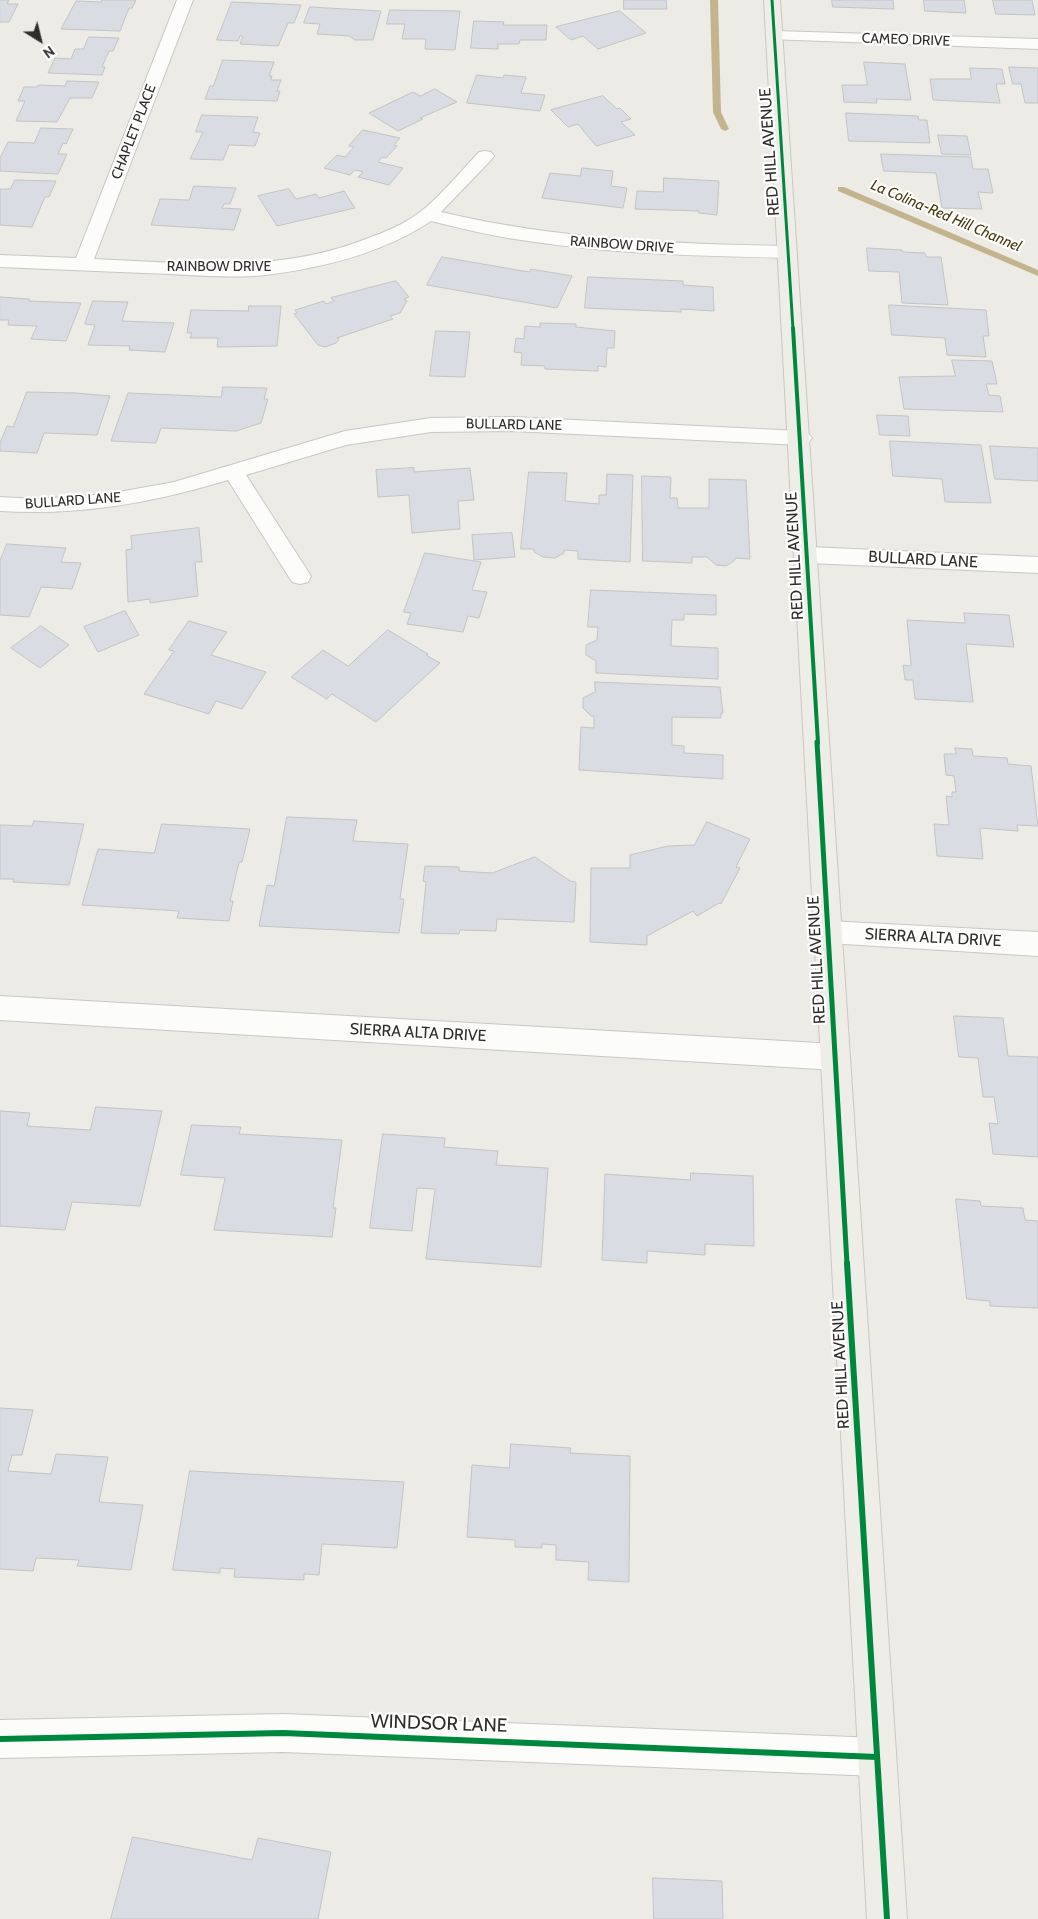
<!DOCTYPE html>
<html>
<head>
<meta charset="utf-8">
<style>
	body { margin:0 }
	#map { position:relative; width:1038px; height:1919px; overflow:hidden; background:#edebe6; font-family:Cabin,sans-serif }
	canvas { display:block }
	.north { position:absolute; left:15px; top:15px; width:50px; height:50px; -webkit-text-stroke:4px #fff; paint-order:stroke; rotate:144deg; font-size:14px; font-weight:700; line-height:20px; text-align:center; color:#302e2b }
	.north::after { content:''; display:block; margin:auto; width:18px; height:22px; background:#302e2b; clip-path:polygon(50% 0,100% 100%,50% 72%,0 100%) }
</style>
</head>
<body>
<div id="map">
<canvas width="1038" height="1919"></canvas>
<div class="north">N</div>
</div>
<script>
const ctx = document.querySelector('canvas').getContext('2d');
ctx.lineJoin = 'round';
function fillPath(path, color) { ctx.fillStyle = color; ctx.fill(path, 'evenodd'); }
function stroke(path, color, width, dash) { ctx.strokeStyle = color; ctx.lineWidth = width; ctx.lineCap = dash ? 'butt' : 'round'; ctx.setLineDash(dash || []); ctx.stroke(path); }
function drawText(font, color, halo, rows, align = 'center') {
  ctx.font = font + ' Cabin,sans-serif'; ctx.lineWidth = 4.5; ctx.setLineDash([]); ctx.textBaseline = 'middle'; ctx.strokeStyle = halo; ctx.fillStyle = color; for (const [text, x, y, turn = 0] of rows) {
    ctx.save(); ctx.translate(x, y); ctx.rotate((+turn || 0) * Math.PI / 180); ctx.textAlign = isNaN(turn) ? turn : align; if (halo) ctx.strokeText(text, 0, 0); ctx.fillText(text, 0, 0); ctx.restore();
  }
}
const stream = new Path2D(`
	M710 0H718L721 112 729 129 725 131 721 129 713 112Z
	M838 187H844L1038 270V276L838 191Z`);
const building = new Path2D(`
	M0 0H9L7 4H18L9 22H0Z
	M102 0H136L132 8H129L120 31 61 29 76 1 101 2Z
	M624 0H666L667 9H624Z
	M832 0H893L894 9 833 7Z
	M924 0H964L966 13 925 11Z
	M993 0H1032L1035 15 996 14Z
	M232 2 301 5 294 23H288L278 46 240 44 243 36H240L238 41 217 40Z
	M310 7 381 11 373 40H355L349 36 317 34 320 24 304 23Z
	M390 10 460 11 455 50 425 49 426 39H402L405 24H387Z
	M620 11 646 33 598 49 583 36 571 40 556 27Z
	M474 21 504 22 503 25H547L546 40H520L519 44H498V49L471 48Z
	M89 37 119 38 113 51H109L102 67H105L102 75 48 73 55 58 71 59 75 49H83Z
	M223 60 274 62 269 76H272L271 80H281L277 91H280L277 101 205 99 210 86H213Z
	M864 62 905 64 911 100 876 99 877 103 844 102 842 85H867Z
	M1009 67 1038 68V103H1025L1021 84H1013Z
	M970 68 1002 69 1005 84H996L1000 103 933 100 930 79H971Z
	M477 75 503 78 504 75 526 77 521 93 545 95 540 111 467 103Z
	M67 81 99 82 92 98H70L57 122 16 121 25 101H18L24 87H37L38 85 65 86Z
	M435 89 457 102 420 118 423 119 398 131 369 113 413 92 420 96Z
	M603 96 617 109 620 108 631 119 621 122 635 135 596 146 578 124 568 127 551 110Z
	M846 113 918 116 919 120H927L930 143 849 141Z
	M202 115 258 117 253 132 260 133 255 146 229 145 223 160 190 159 203 132H196Z
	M41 128 73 129 66 144 63 143 58 154H67L58 174 0 171V158L8 142 34 143Z
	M363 130 400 138 394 145 397 146 386 158 382 157 378 162 403 168 389 185 358 177 363 172 355 170 350 175 324 168 337 155 345 157 354 147 349 146Z
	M938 135 967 136 971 155 942 154Z
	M881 154 971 157 973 169H988L993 193 978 192 982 209 942 208 936 173 884 171Z
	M582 168 613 171 611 186 627 188 623 208 542 198 550 173 580 176Z
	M664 178 719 181 717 215 699 213V211L635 209 637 191 663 192Z
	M15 180 56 181 49 197H45L32 227 0 225V189H10Z
	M194 186 236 188 230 204H224L222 208 241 209 234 230 151 225 160 199 189 200Z
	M289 189 296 199 316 194 319 198 344 191 355 208 277 226 258 196Z
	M867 248 902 250 903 252 925 253 926 257H941L948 305 902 303 899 272 869 271Z
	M442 257 529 272 531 269 572 276 557 308 427 285Z
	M588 277 683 281V285L713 287 714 311 681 309V312L585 308Z
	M396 281 409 297 404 299 407 301 400 313 390 316 393 319 337 338 339 339 336 343 325 347 318 345 294 314 297 313 295 310 324 301 326 304 334 301 331 298Z
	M0 297 29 299V301L81 303 66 341 31 339 37 326 8 325 9 320H0Z
	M93 301 128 302 122 321 174 323 165 352 129 350 130 346 88 345 95 325 85 324Z
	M889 305 986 310 989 336H983L986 357 947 355 945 338 892 335Z
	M249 306H281L277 346 217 347 218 338H190L192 333H187L191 310 248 311Z
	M540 323 576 324V327L615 331 614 348H607L606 367 598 366V371L545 369V366L521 365 522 353 514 352 516 338 524 339 525 326 540 327Z
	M436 331 470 332 465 377 430 376Z
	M952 360 992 361 997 384H986L989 395 1000 396 1003 412 904 409 899 377 955 376Z
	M223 387 267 388 264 399H268L261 423 236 431 161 428 156 443 111 441 128 393 221 397Z
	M27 392 76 393 110 396 97 435 44 433 37 453 0 451V443L7 426 13 427Z
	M877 415 908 416 910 436 880 435Z
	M890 441 981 445 991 503 945 502 942 479 893 476Z
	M990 446 1038 448V481L995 479Z
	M414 468V472L470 468 474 500 458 501 460 529 412 533 409 495 378 497 376 470Z
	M529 472 567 473 565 501 599 504V495H606L607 474 633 475 630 562 578 559V551L564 550V553L555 558 543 557 534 552V549H521Z
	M642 476 671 477 670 498H677L678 508H709V479L746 480 750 559 735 558V560L726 566 716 565 707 557H692V563L643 561Z
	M199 528 202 562H195L198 596 150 603V599L128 602 126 550 132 549 131 536Z
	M512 533 515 557 474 560 472 535Z
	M7 544 66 548 61 562 81 563 72 589 41 587 29 617 0 615V561Z
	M425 553 481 562 472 590 487 592 479 618 468 616 463 632 407 624 411 613 404 612Z
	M591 590 716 595V615L684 614V620H672L671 646 718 648V679L596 673V661L586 655V645L597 640 598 627H588Z
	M125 611 139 635 98 652 84 627Z
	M964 613 1009 615 1014 647 966 644 973 702 915 699 913 680H905L903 665 911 666 907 620 965 623Z
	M189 621 227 632 211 655 266 672 242 709 216 701 209 714 144 694 174 651 169 650Z
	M41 626 69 645 40 668 11 648Z
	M388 630 428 654 426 655 440 663 376 722 332 694 327 699 291 677 323 650 348 666Z
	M595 682 720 687 723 713H721V718L672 717V745L684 746V753L723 755V779L579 770 581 727 594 728V716H591L583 708V698L595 692Z
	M955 748 972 749 973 756 1007 758 1008 764 1031 766 1038 826 1017 825 1018 831 980 828 983 859 937 856 934 824 949 825 946 796 952 797V792H956L954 776 946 775 944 754H956Z
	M287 817 357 820 353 841 408 844 400 899H404L399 933 259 926 267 885 274 886Z
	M34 821 84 824 69 885 13 882 14 879H0V825L32 826Z
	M707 822 750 839 736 867 740 868 721 904 719 903 697 916 693 911 647 936V945L590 942 591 868H630V855L668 846 694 845Z
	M162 824 250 829 242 862H239L230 901H233L229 921 177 918 179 911 82 905 98 849 154 853Z
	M535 857 570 881 576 882 574 922 497 919 496 931 460 930 459 934 421 933 426 882 423 881 425 866 459 867V871L492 873Z
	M954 1016 1003 1018 1008 1056 1038 1057V1157L993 1154 989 1123 998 1124 994 1097H983L978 1058 959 1057Z
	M96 1107 162 1111 140 1206 72 1202 65 1230 0 1226V1111L30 1113 27 1126 90 1130Z
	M192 1125 241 1127 239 1134 342 1140 333 1208H336L332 1237 214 1230 225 1178 181 1175Z
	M383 1134 445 1138 444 1147 498 1151 496 1165 548 1168 541 1267 426 1259 435 1189 417 1188 412 1231 370 1228Z
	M691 1173 753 1176 754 1246 705 1244V1255L647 1251V1263L602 1260 605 1174 690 1180Z
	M956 1199 980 1201 981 1206 1023 1208 1025 1220 1038 1221V1308L990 1306V1301L967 1299Z
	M0 1408 33 1410 22 1455H12L8 1471 51 1474 56 1454 108 1457 99 1502 143 1505 131 1570 77 1566 79 1560 36 1558 33 1571 0 1569Z
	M511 1444 571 1448 570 1453 630 1456 629 1582 588 1580 589 1562 556 1560V1545L542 1544V1548L515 1547V1540L467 1537 472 1465 509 1468Z
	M190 1471 404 1482 397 1548 322 1544 319 1575 304 1574V1580L234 1577 235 1569 220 1568V1573L173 1570Z
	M133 1837 252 1860 258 1838 331 1852 318 1919H111Z
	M653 1878 722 1881 723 1919H654Z`);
const minor = new Path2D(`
	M177 0H193L94 259C187 263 277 274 366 239 385 232 403 225 420 212 439 198 462 170 479 152L485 151 491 152 494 156 491 160 441 212C555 239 671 244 788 246L795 248 797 252 795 256 788 258C701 256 614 254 528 241 496 237 463 229 431 221 383 253 323 268 266 275 226 279 184 274 144 273 96 271 48 269 0 267V255L76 258Z
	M775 31 1038 39V49L769 39 767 36 769 33Z
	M512 417 801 431 808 433 812 438 808 443 801 445 512 431 431 432 346 445 246 475 311 576 308 582 300 584 292 582 228 480C152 503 79 516 0 511V497L37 499 108 494 174 482 345 431 431 418Z
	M808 547 1038 557V573L808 563 800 561 797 555 800 549Z
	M828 921 1038 932V956L828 943 818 940 814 932 818 924Z
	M0 996 836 1044 846 1048 850 1057 846 1066 836 1070 0 1020Z
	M283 1714 877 1738 890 1744 896 1757 890 1770 877 1776 283 1752 0 1758V1720Z`);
const secondary = new Path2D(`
	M764 0H780L907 1919H867Z`);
const cyclewayFar3 = new Path2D(`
	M772 0 793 329`);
const cyclewayFar2 = new Path2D(`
	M793 328 818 743`);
const cyclewayFar1 = new Path2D(`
	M817 742 847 1264`);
const cycleway = new Path2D(`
	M847 1263 887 1919
	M0 1739 283 1733 877 1757`);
const farStreetnames = [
	["CAMEO DRIVE",906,40,2],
	["CHAPLET PLACE",134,132,-69],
	["RAINBOW DRIVE",622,245,4],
	["RAINBOW DRIVE",219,267],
	["BULLARD LANE",514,425,1],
	["BULLARD LANE",73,501,-4]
];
const farWaternames = [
	["La Colina-Red Hill Channel",946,216,23]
];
const streetNames = [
	["RED HILL AVENUE",770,152,-94],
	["RED HILL AVENUE",795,556,-93],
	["BULLARD LANE",923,560,3],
	["SIERRA ALTA DRIVE",933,938,3],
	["RED HILL AVENUE",817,960,-93],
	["SIERRA ALTA DRIVE",418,1033,3],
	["RED HILL AVENUE",841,1365,-93]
];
const nearStreetnames = [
	["WINDSOR LANE",439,1724,2]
];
fillPath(stream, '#c4b48e');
fillPath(building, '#dadce3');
stroke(building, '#c3c3c2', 1);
stroke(minor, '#c9c7c3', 2);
stroke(secondary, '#c9c7c3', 2);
fillPath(minor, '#fcfcfb');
fillPath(secondary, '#efede8');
stroke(cyclewayFar3, '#00873e', 3);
stroke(cyclewayFar2, '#00873e', 4);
stroke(cyclewayFar1, '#00873e', 5);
stroke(cycleway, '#00873e', 6);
drawText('14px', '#302e2b', '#fff', farStreetnames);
drawText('italic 15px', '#48380c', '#fff', farWaternames);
drawText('16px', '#302e2b', '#fff', streetNames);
drawText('19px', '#302e2b', '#fff', nearStreetnames);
</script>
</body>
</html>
